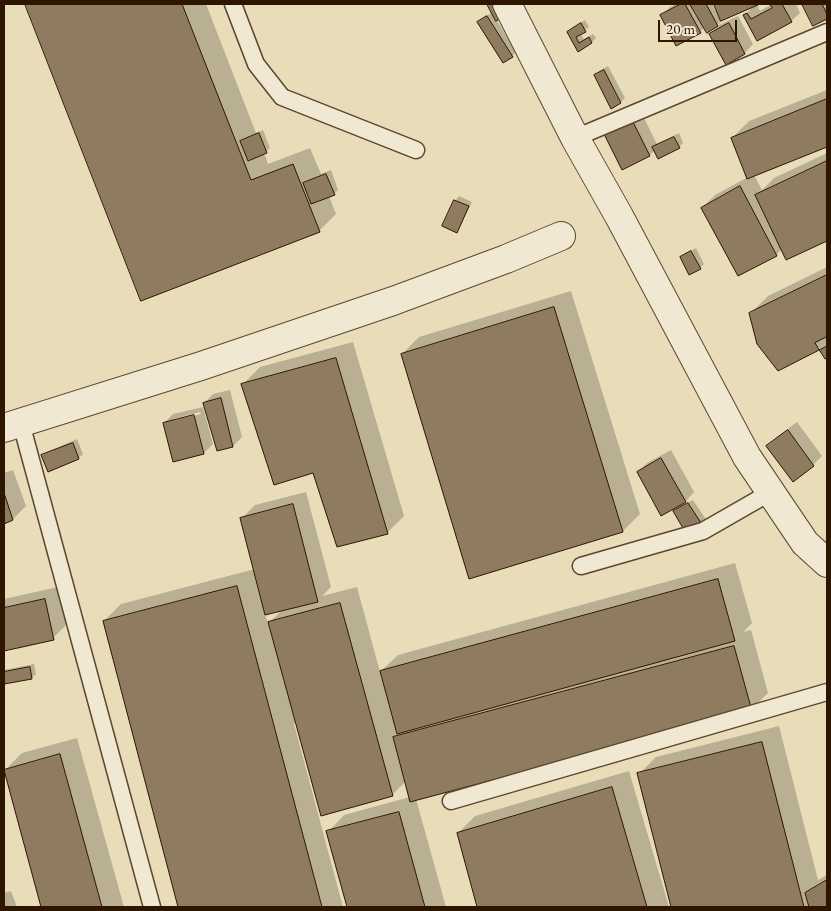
<!DOCTYPE html>
<html>
<head>
<meta charset="utf-8">
<style>
	body { margin:0 }
	#map { position:relative; width:831px; height:911px; overflow:hidden; background:#e8dcb9; font-family:"EB Garamond",serif }
	canvas { display:block }
	.frame { position:absolute; inset:0; border:5px solid #2e1500; pointer-events:none }
	.scale { position:absolute; left:658px; top:20px; width:79px; height:22px; box-sizing:border-box; border:2px solid #2e1500; border-top:0; padding-left:6px; font-size:15px; line-height:18px; white-space:nowrap; color:#2e1500; -webkit-text-stroke:4px #f0e8d2; paint-order:stroke }
</style>
</head>
<body>
<div id="map">
<canvas width="831" height="911"></canvas>
<div class="frame"></div>
<div class="scale">20 m</div>
</div>
<script>
const ctx = document.querySelector('canvas').getContext('2d');
ctx.lineJoin = 'round';
function fillPath(path, color) { ctx.fillStyle = color; ctx.fill(path, 'evenodd'); }
function stroke(path, color, width, dash) { ctx.strokeStyle = color; ctx.lineWidth = width; ctx.lineCap = dash ? 'butt' : 'round'; ctx.setLineDash(dash || []); ctx.stroke(path); }
const shadow = new Path2D(`
	M26 4H206L256 133 263 130 270 148 264 153 268 164 310 148 321 174 331 170 338 190 334 194 329 196 336 214 319 231 141 300Z
	M489 4H503L496 19 516 52 512 56 483 18 493 12Z
	M676 4H712L717 12H719L715 4H757L760 11 772 4H796L800 13 791 21 757 40 744 16 755 4 721 20 722 21 717 25 707 31 705 27 700 32 661 16 670 7Z
	M803 4H827V17L814 24Z
	M738 16 753 44 745 53 726 63 710 34 719 25Z
	M585 20 589 27 580 33 584 39 593 34 596 38 592 42 579 50 568 32 572 28Z
	M525 60 543 103 521 64Z
	M608 66 625 98 621 102 595 75 599 71Z
	M827 90V146L754 175 762 190 774 178 827 153V240L786 259 782 249 776 255 738 275 702 208 715 195 748 177 732 138 749 121Z
	M641 112 657 144 679 133 683 143 679 147 655 150 650 155 622 169 605 135Z
	M459 196 472 202 460 227 456 231 455 201Z
	M696 248 704 264 700 268 682 257 686 253Z
	M827 267V357L826 358 820 348 751 313 768 296Z
	M571 291 640 514 623 531 402 354 419 337Z
	M353 342 404 516 387 533 314 472 243 384 260 367Z
	M230 390 242 437 233 446 204 403 213 394Z
	M203 407 213 444 204 453 164 423 173 414ZM200 412 201 414 173 421V419Z
	M797 422 822 456 813 465 793 480 768 446 777 437Z
	M77 439 83 454 79 458 43 456 47 452Z
	M671 450 694 492 686 501 661 514 638 472 647 463Z
	M13 470 26 506 13 519 4 522V473Z
	M306 492 331 587 322 596 357 587 380 672 398 655 735 563 752 623 743 632 751 630 768 693 751 710 416 799 446 907H348L328 832 344 815 410 797 406 781 392 795 297 723 294 724 343 907H180L104 621 121 604 255 569 242 518 255 505ZM283 609 268 624 265 614Z
	M693 500 707 521 703 525 674 511 678 507Z
	M58 587 66 625 53 638 4 650V599Z
	M34 664 36 674 32 678 4 683V670Z
	M779 726 818 880 827 875V907H673L639 774 656 757Z
	M77 738 124 907H42L5 770 22 753Z
	M629 771 669 907H478L458 833 475 816Z
	M11 891 17 907H4V893Z`);
const building = new Path2D(`
	M25 4H182L251 180 293 164 320 232 141 301Z
	M487 4H497L503 17 496 21Z
	M681 4H685L701 33 676 46 660 15Z
	M690 4H706L718 26 707 33Z
	M714 4H760L721 21Z
	M770 4H782L792 22 757 41 743 15 747 13 751 19 772 8Z
	M802 4H822L827 14V19L813 26Z
	M487 16 513 57 503 63 477 22Z
	M581 23 586 32 576 37 579 43 589 37 592 43 578 52 567 32Z
	M729 23 745 54 726 65 709 34Z
	M604 70 621 103 611 109 594 75Z
	M827 99V147L747 179 731 138Z
	M632 120 650 156 622 170 604 134Z
	M259 133 267 153 248 161 240 141Z
	M674 137 680 148 658 159 652 147Z
	M827 161V241L786 260 755 195Z
	M326 174 335 195 311 204 303 183Z
	M740 186 777 256 738 276 701 208Z
	M454 200 469 206 457 233 442 226Z
	M691 251 701 269 689 275 680 257Z
	M827 275V346L778 371 757 344 749 313Z
	M554 307 623 532 469 579 401 354Z
	M827 337V358L825 359 815 343Z
	M336 358 388 534 337 547 313 473 274 485 241 384Z
	M221 398 233 447 217 451 203 403Z
	M194 415 204 454 173 462 163 423Z
	M788 430 814 466 793 482 766 446Z
	M73 443 79 459 48 472 41 455Z
	M661 458 686 502 661 516 637 472Z
	M4 493 13 520 4 524Z
	M688 503 703 526 687 535 673 511Z
	M293 504 318 602 265 615 240 518Z
	M718 579 735 641 397 734 380 671Z
	M237 586 322 907H178L103 621Z
	M45 599 54 640 4 651V608Z
	M340 603 393 796 321 816 268 622Z
	M734 646 752 711 410 802 393 737Z
	M30 667 32 679 4 684V672Z
	M762 742 804 907H671L637 773Z
	M60 754 102 907H41L4 770Z
	M612 787 647 907H477L457 833Z
	M399 812 425 907H347L326 831Z
	M827 880V907H809L805 893Z`);
const service = new Path2D(`
	M233 4 256 64 282 97 416 150
	M575 138 827 32
	M21 423 152 907
	M581 566 703 531 771 492
	M451 801 827 692`);
const minor = new Path2D(`
	M507 4 575 138 619 216 747 457 805 543 827 563
	M4 428 201 366 393 301 506 259 561 236`);
fillPath(shadow, '#0003');
fillPath(building, '#8f7c60');
stroke(building, '#2e1500', 1);
stroke(service, '#5c472e', 19);
stroke(minor, '#5c472e', 30);
stroke(service, '#f0e8d2', 16);
stroke(minor, '#f0e8d2', 28);
</script>
</body>
</html>
